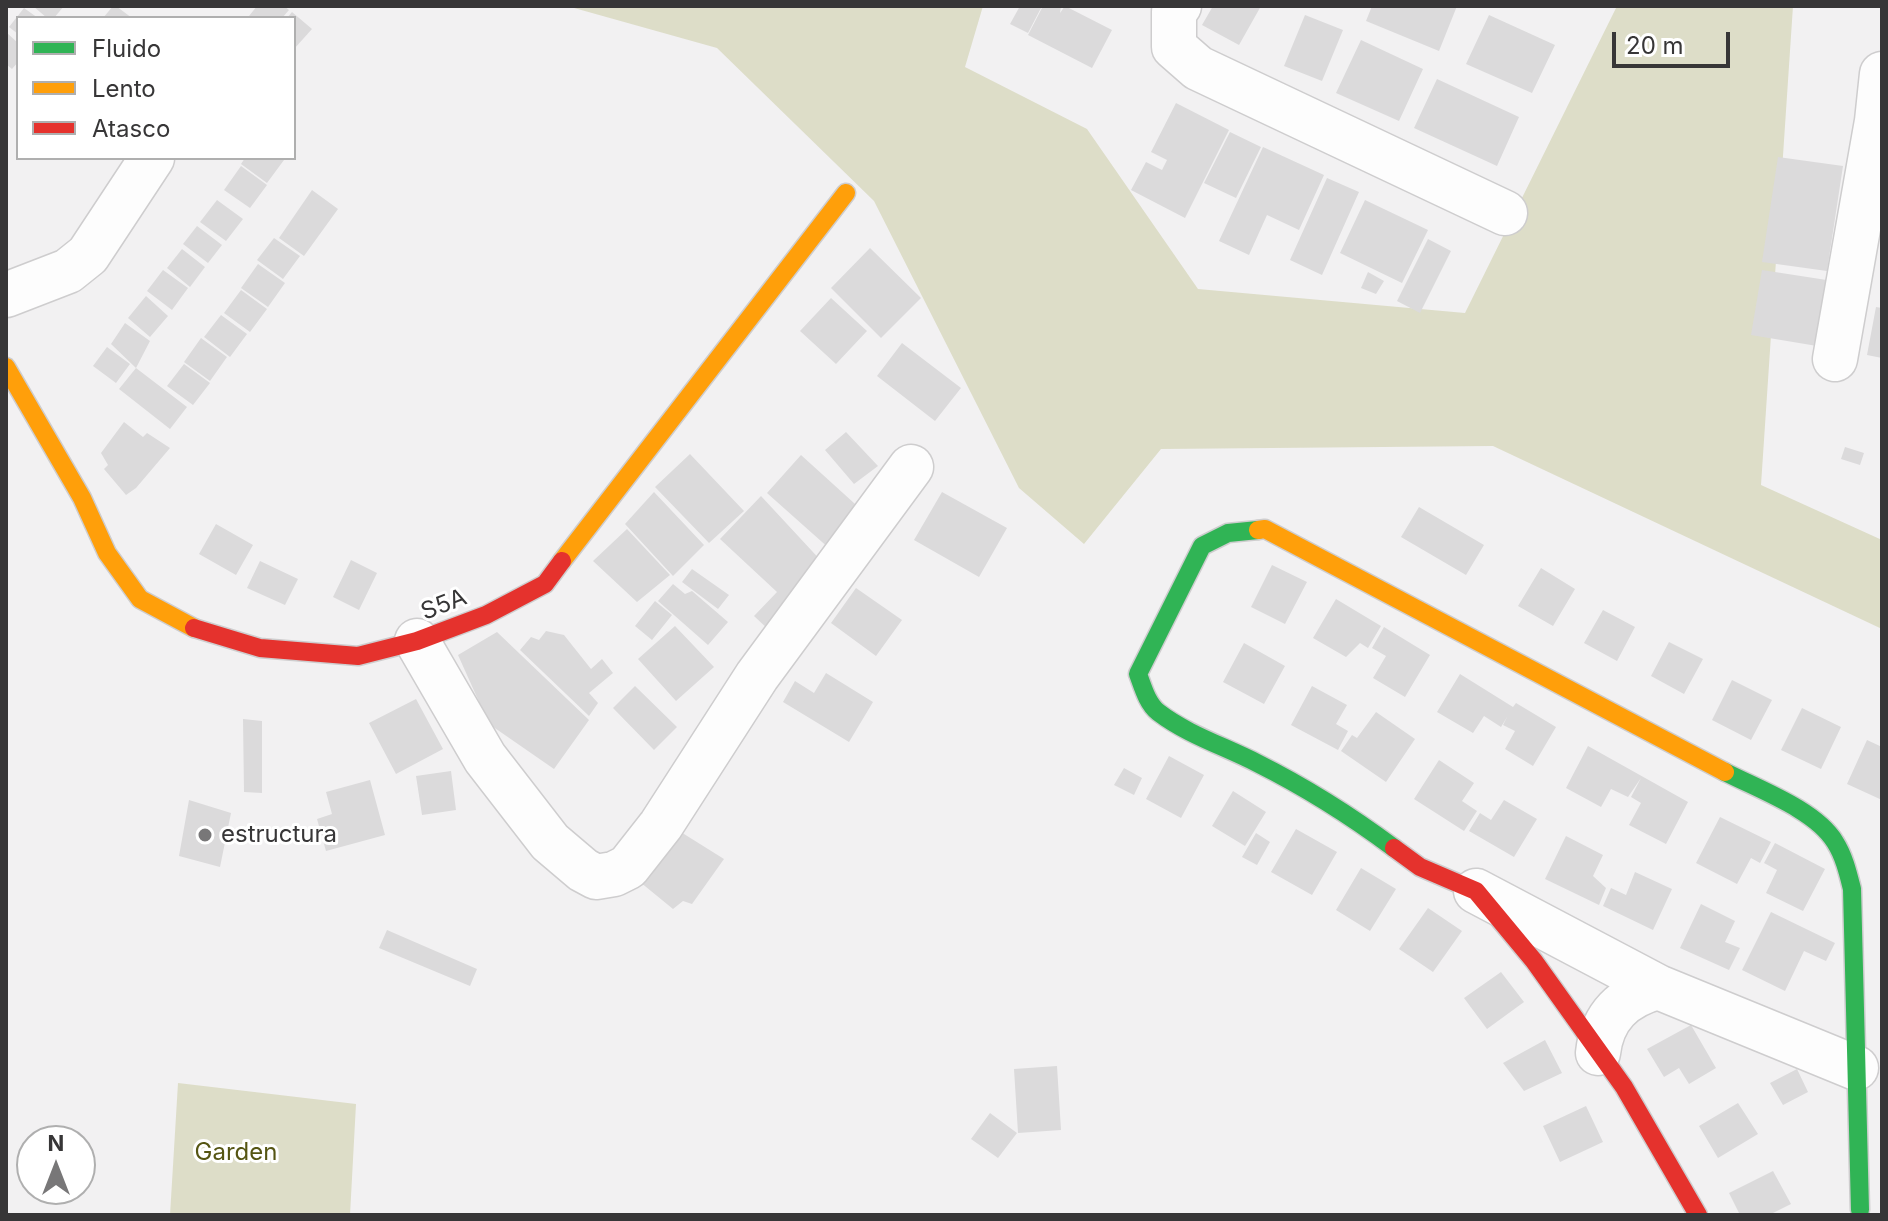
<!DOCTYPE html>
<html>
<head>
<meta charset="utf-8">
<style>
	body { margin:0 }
	#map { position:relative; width:1888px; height:1221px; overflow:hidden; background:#f2f1f2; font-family:Inter,sans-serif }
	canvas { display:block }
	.frame { position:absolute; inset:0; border:8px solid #373637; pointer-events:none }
	.legend { position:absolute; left:16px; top:16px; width:280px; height:144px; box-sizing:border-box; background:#fff; border:2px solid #afafaf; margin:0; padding:10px 14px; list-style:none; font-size:24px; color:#373637 }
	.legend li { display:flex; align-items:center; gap:16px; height:40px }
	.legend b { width:40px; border:2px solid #afafaf }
	.north { position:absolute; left:16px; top:1125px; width:80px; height:80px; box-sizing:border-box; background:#fff; border:2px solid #afafaf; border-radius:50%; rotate:0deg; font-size:22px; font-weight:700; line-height:32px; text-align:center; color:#373637 }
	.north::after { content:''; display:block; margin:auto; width:28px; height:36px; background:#787778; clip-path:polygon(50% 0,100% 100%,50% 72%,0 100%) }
	.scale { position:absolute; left:1612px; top:32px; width:118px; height:36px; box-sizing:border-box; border:4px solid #373637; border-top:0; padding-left:10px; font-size:24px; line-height:28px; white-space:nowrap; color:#373637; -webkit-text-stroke:6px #fff; paint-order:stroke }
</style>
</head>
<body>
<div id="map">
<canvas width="1888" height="1221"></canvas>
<div class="frame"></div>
<ul class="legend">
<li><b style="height:10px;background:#30b455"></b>Fluido</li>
<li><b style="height:10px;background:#ff9f0a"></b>Lento</li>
<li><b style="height:10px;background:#e5322d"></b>Atasco</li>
</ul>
<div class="north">N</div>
<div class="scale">20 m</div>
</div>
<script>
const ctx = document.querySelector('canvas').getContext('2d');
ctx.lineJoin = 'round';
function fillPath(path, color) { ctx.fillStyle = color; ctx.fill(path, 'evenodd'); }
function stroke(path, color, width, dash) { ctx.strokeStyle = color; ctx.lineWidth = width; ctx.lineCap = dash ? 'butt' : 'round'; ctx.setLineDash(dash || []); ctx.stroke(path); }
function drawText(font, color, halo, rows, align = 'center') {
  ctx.font = font + ' Inter,sans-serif'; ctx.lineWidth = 6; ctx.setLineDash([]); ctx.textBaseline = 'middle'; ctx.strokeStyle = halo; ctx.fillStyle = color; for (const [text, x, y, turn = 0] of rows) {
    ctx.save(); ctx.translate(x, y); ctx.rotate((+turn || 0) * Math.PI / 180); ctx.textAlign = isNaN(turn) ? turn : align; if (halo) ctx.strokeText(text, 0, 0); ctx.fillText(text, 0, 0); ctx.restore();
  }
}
const green = new Path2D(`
	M567 6H983L965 67 1087 129 1198 289 1465 313 1617 6H1793L1761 485 1882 540V629L1493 446 1161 449 1084 544 1019 488 874 201 717 48Z
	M178 1083 356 1104 350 1215H170Z`);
const building = new Path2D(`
	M33 6H64L54 18H47Z
	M113 6H116L132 18H103Z
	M257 6H284L289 10 282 18H251L249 16Z
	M1020 6H1042L1028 33 1010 24Z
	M1043 6H1061L1060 13 1065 6 1112 30 1092 68 1028 35Z
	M1213 6H1261L1239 45 1202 25Z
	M1372 6H1457L1439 51 1366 21Z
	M24 8 38 18H18V34L9 27Z
	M292 12 312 29 294 49V18H287Z
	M1305 15 1343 30 1322 81 1284 66Z
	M1489 15 1555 45 1532 93 1466 64Z
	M6 32 18 43V62L12 69 6 64Z
	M1361 40 1423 69 1399 121 1336 93Z
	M1437 79 1519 117 1497 166 1414 128Z
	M1176 103 1229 130 1185 218 1131 190 1146 162 1162 170 1167 160 1151 152Z
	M1230 132 1261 147 1236 198 1204 183Z
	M1263 147 1324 175 1299 230 1267 215 1249 255 1219 241Z
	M1778 157 1843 166 1827 271 1762 262Z
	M245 158H281L284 160 267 183 241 164Z
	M241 166 267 185 250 208 224 190Z
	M1327 178 1359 192 1322 275 1290 260Z
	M312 190 338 209 304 256 279 238Z
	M217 200 243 219 226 241 200 222Z
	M1365 200 1428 230 1402 283 1340 253Z
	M197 226 222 245 208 263 183 244Z
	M274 238 300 256 283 279 257 260Z
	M1428 239 1451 251 1420 313 1397 301Z
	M870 248 921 298 881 338 831 288Z
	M182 249 205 267 190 287 167 268Z
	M258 264 285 283 268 307 241 288Z
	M163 270 188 288 172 310 147 291Z
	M1762 270 1833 281 1823 347 1751 335Z
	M1368 272 1384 281 1376 294 1361 288Z
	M241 290 267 309 250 332 224 313Z
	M146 296 168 316 150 337 128 318Z
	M831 298 867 331 836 364 800 331Z
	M1876 307 1882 308V358L1867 355Z
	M221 315 247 334 230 357 204 337Z
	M125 323 150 341 136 368 111 344Z
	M201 338 227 357 210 381 184 362Z
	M902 343 961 388 935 421 877 376Z
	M107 347 130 364 116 383 93 366Z
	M184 364 210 383 193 405 167 386Z
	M136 368 187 407 170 429 119 389Z
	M124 422 143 437 147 433 170 448 136 488 126 495 104 469 108 465 101 453Z
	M846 432 878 466 854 484 825 450Z
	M1845 447 1864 453 1860 465 1841 459Z
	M690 454 744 511 709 543 655 487Z
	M801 455 865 513 831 550 767 493Z
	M654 492 704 545 673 576 625 524Z
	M942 492 1007 528 979 577 914 540Z
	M761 496 825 565 770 631 754 616 777 592 720 539Z
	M1419 507 1484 545 1466 575 1401 537Z
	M216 524 253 545 236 575 199 554Z
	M627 529 670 575 637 602 593 561Z
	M351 560 377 573 359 610 333 597Z
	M260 561 298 579 285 605 247 588Z
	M1272 565 1307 582 1285 624 1251 607Z
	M1541 568 1575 589 1553 626 1518 606Z
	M692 569 729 595 718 609 682 582Z
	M673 584 685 594 692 591 728 622 708 645 658 601Z
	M856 588 902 620 876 656 831 623Z
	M1336 599 1381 626 1368 648 1360 643 1346 657 1313 638Z
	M655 601 672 615 652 640 635 626Z
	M1603 610 1635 627 1617 661 1584 643Z
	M675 626 714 667 676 701 638 659Z
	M1384 627 1430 655 1405 697 1373 678 1386 656 1372 648Z
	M546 631 564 635 591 669 602 659 613 673 589 693 598 703 589 716 520 650 531 637 539 640Z
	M497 632 589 720 554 769 489 724 458 655Z
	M1669 642 1703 659 1684 694 1651 676Z
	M1244 643 1285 666 1264 704 1223 682Z
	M826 673 873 702 849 742 783 702 795 681 814 693Z
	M1460 674 1513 707 1516 703 1556 727 1533 766 1505 749 1515 731 1503 725 1507 717 1501 727 1484 716 1473 733 1437 712Z
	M1732 680 1772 700 1751 740 1712 720Z
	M635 686 677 727 654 750 613 708Z
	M1312 686 1347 705 1336 724 1348 731 1338 750 1291 725Z
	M416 699 443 749 396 774 369 723Z
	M1802 708 1841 727 1821 769 1781 750Z
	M1376 712 1415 739 1386 782 1341 751 1352 735 1357 738Z
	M243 719 262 721V793L244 792Z
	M1867 740 1882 747V800L1847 784Z
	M1588 746 1688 802 1666 844 1629 825 1641 803 1631 797 1641 778 1628 797 1611 789 1601 807 1566 788Z
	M1169 756 1204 775 1181 818 1146 799Z
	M1439 760 1474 783 1462 801 1477 811 1464 831 1414 799Z
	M1124 768 1142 778 1134 795 1114 785Z
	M451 771 456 810 422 815 416 776Z
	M370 780 385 835 326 851 317 819 332 814 326 792Z
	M1233 791 1266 812 1245 846 1212 826Z
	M189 800 231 813 220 867 179 856Z
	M1504 800 1537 819 1514 857 1469 831 1480 813 1491 820Z
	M1720 817 1771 842 1760 863 1751 858 1737 884 1696 863Z
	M676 829 724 859 692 904 683 901 673 909 640 882Z
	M1296 829 1337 852 1312 895 1271 872Z
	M1256 833 1270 842 1257 865 1242 857Z
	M1566 836 1603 855 1593 876 1606 888 1599 905 1545 879Z
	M1775 843 1825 869 1803 911 1766 893 1777 870 1764 863Z
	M1361 868 1396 889 1370 931 1336 910Z
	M1635 872 1672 889 1653 930 1603 906 1611 888 1626 895Z
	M1701 904 1735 921 1725 942 1740 948 1729 970 1680 948Z
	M1428 908 1462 931 1433 972 1399 949Z
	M1771 912 1835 943 1826 961 1804 951 1785 991 1742 970Z
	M387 930 477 969 470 986 379 948Z
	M1501 972 1524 1002 1487 1029 1464 998Z
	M1691 1025 1716 1068 1689 1084 1679 1068 1664 1077 1647 1049Z
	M1545 1040 1562 1073 1524 1091 1503 1063Z
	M1057 1066 1061 1130 1018 1133 1014 1069Z
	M1797 1069 1808 1092 1783 1105 1770 1083Z
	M1738 1103 1758 1134 1718 1158 1699 1126Z
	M1586 1106 1603 1142 1560 1162 1543 1126Z
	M990 1113 1017 1133 998 1158 971 1139Z
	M1773 1171 1791 1204 1769 1215H1740L1729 1193Z`);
const street = new Path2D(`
	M1179 6 1174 12V47L1198 68 1505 213
	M1882 74 1877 121 1882 128
	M6 295 68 271 88 255 152 158
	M1835 359 1877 121
	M417 641 485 758 550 842 583 870 596 877 614 874 628 867 661 825 757 676 911 467
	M1476 891 1658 987 1856 1068
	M1598 1053C1602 1016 1624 996 1658 987`);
const fast = new Path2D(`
	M1258 530 1228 533 1202 546 1138 674C1143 687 1147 703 1158 712 1188 735 1224 746 1257 763 1305 787 1351 816 1394 848
	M1725 772C1758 789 1816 810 1835 842 1844 856 1848 873 1852 889L1860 1210`);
const slow = new Path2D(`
	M6 367 82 498 107 553 140 599 194 628
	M1258 530 1265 529 1725 772
	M562 561 846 193`);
const jam = new Path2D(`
	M194 628 260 648 358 656 417 641 486 615 545 584 562 561
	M1394 848 1420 867 1476 891 1534 961 1624 1087 1698 1215`);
const markers = [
	[205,835,8,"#787778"]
];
const streetNames = [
	["S5A",444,605,-21]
];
const poiNames = [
	["estructura",221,835]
];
const parkNames = [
	["Garden",236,1153]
];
fillPath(green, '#ddddc8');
fillPath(building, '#dbdadb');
stroke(street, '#cecdce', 47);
stroke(fast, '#cecdce', 21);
stroke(slow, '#cecdce', 21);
stroke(jam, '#cecdce', 21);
stroke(street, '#fdfdfd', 44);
stroke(fast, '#30b455', 18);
stroke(slow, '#ff9f0a', 18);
stroke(jam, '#e5322d', 18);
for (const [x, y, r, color] of markers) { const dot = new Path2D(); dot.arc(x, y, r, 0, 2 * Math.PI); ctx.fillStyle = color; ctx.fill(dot); stroke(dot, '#fff', 3); }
drawText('24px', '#373637', '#fff', streetNames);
drawText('24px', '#373637', '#fff', poiNames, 'left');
drawText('24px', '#555513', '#fff', parkNames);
</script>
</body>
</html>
